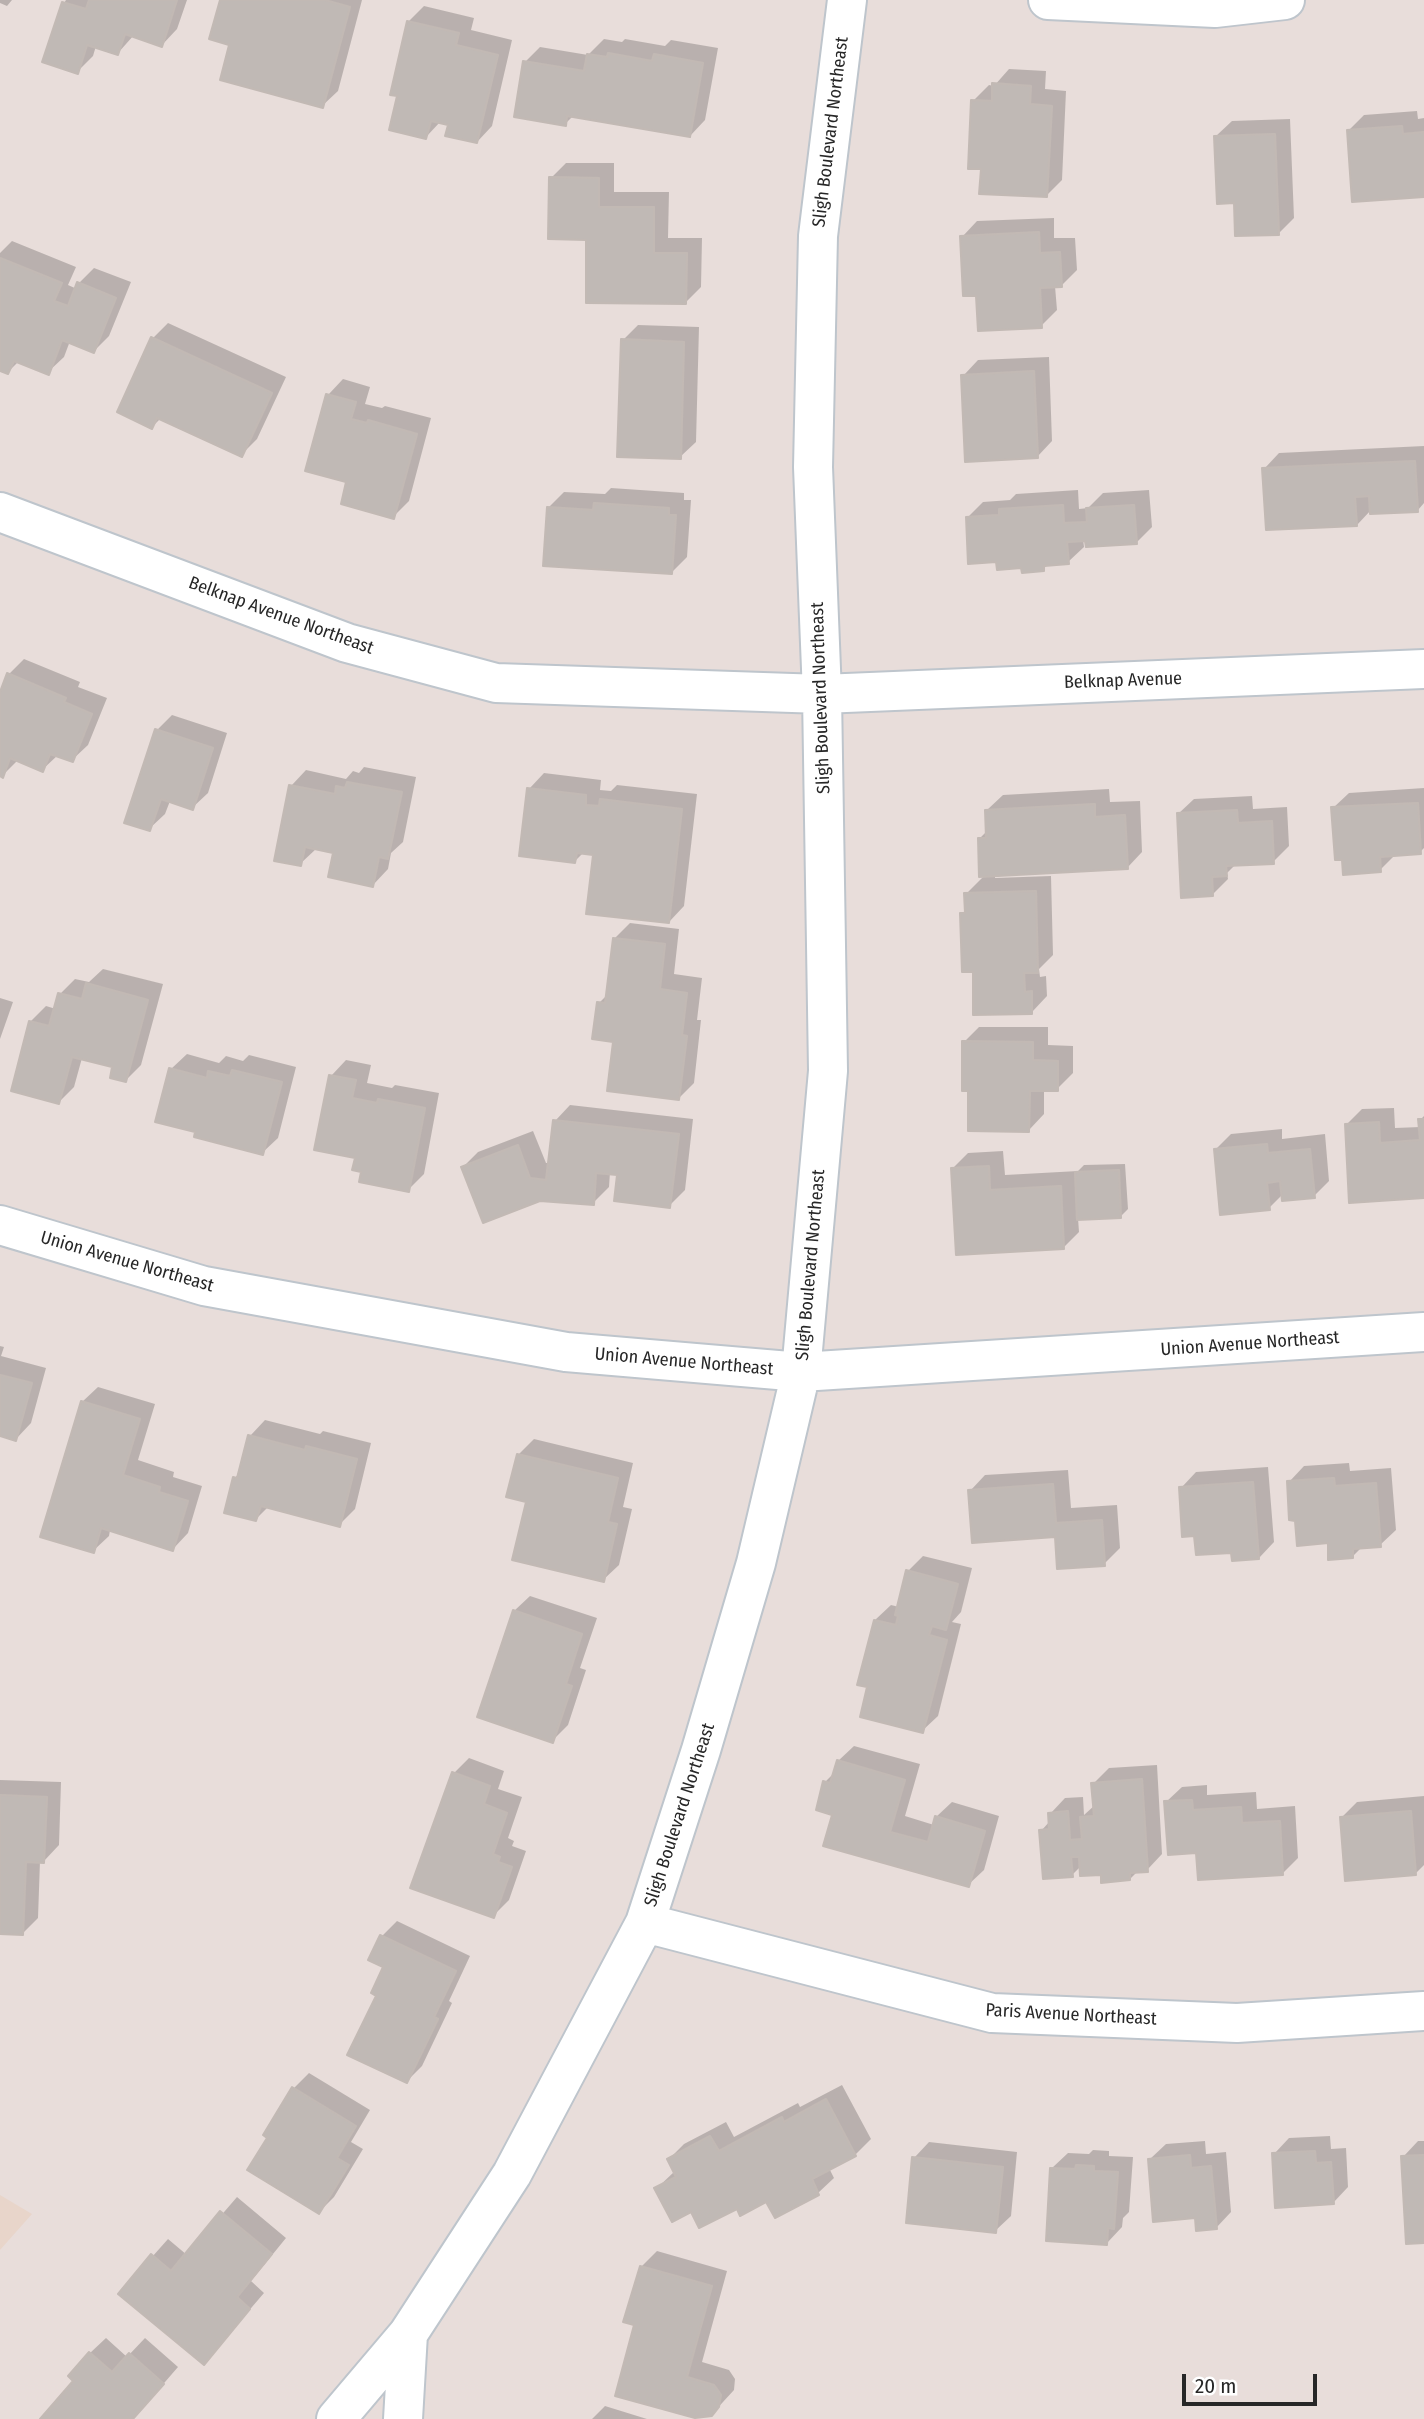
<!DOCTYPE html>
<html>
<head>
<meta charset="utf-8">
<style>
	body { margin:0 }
	#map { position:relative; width:1424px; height:2419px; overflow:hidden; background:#e8ddda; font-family:"Fira Sans Condensed",sans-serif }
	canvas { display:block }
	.scale { position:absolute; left:1182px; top:2374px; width:135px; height:32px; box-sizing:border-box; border:4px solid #272727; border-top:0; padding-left:9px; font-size:21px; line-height:24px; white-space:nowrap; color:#272727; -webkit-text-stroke:5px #fff; paint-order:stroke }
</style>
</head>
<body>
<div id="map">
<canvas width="1424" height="2419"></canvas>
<div class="scale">20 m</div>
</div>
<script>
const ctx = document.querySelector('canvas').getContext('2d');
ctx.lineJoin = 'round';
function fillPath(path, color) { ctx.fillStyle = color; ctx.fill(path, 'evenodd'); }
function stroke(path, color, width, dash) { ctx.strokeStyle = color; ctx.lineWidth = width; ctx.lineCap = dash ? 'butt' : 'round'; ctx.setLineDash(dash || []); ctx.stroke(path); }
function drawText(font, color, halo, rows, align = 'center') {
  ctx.font = font + ' "Fira Sans Condensed",sans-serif'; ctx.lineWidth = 7; ctx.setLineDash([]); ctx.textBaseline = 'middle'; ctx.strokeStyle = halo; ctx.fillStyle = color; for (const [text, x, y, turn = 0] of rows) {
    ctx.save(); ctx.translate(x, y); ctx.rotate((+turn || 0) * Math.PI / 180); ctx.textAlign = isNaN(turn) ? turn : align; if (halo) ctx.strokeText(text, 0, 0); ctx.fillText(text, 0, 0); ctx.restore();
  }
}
const education = new Path2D(`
	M0 2195 32 2214 0 2250Z`);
const shadow = new Path2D(`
	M0 0H12L7 6 0 3Z
	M66 0H187L177 29 162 45 134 35 118 53 96 46 93 56 77 72 64 3Z
	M222 0H362L338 91 322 106 231 44Z
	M424 6 474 18 471 30 512 40 492 126 477 142 450 123 441 121 426 137 399 95 408 22Z
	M604 39 622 42 625 39 665 46 671 40 718 48 705 120 690 136 574 115 565 124 525 62 540 47 588 55Z
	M1009 69 1046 71 1045 89 1066 91 1062 180 1046 196 973 101 989 85 994 86Z
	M1417 111 1418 119 1424 118V195L1349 130 1364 115Z
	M1290 119 1294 218 1279 233 1236 201 1216 136 1232 121Z
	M566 163H614V192H669L668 238H702L701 287 686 302 588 238 551 178Z
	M1054 218V238H1075L1077 270 1061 286H1055L1057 310 1041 326 978 294 962 237 977 221Z
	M12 241 76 267 68 285 77 289 79 283 94 268 131 282 109 336 94 351 70 341 64 357 48 372 19 361 8 372 0 369V253Z
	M168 323 286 377 257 439 241 455 161 418 152 427 153 338Z
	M638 325 699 327 696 442 680 457 623 340Z
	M1049 357 1052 441 1037 457 963 376 978 360Z
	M343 379 370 387 365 404 382 408 385 406 431 418 409 501 393 517 349 481 328 395Z
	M1424 446V503L1418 510H1371L1357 525 1264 469 1279 453Z
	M611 488 684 493V500H691L687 557 672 572 548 508 564 492 605 494Z
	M1078 490 1079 509 1088 508 1103 493 1149 490 1152 527 1136 543 1083 539 1084 547 1068 562 1049 564 1043 569 998 560 967 518 983 502 1010 500 1016 494Z
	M24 659 80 682 78 687 107 698 88 745 72 760 58 755 42 770 18 760 2 776 0 775V696L9 674Z
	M172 715 227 733 208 793 192 808 170 801 165 814 149 829 157 730Z
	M364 767 416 777 403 842 391 853 388 869 373 885 335 851 316 849 300 864 291 786 306 770 346 779 353 771 359 773Z
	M544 773 601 780 600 790 611 791 617 785 697 794 684 906 669 922 595 853 584 852 575 861 529 789Z
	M1424 788V848L1420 852 1396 854 1380 870 1333 808 1349 793Z
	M1109 789 1110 802 1140 801 1142 852 1127 868 995 874V878L1051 876 1053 955 1039 969 1040 977 1046 976 1047 996 1032 1012 974 970 962 914 966 909V894L985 875 979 839 988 830 987 810 1003 795Z
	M1252 796 1253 809 1287 807 1289 846 1273 862 1236 864 1227 873 1228 879 1212 895 1178 814 1194 799Z
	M630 923 679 929 674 974 702 978 697 1020H701L694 1083 679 1098 614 1040 599 1003 608 994 614 939Z
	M103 969 163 984 141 1065 126 1080 114 1066 82 1058 74 1087 59 1102 30 1022 46 1006 56 1009 60 994 75 979 89 982Z
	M0 998 13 1002 0 1039Z
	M979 1027H1048V1045L1073 1046V1073L1057 1089H1044V1114L1029 1130 970 1090 964 1042Z
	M187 1054 219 1063 226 1056 243 1061 249 1055 296 1067 278 1138 262 1153 197 1131 171 1069Z
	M346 1060 371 1065 367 1083 392 1088 395 1085 439 1093 424 1174 408 1190 363 1170 331 1076Z
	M570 1105 693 1119 685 1190 669 1206 619 1173 610 1172 609 1187 593 1203 540 1199 463 1167 478 1152 533 1131 546 1163H550L555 1121Z
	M1394 1108 1395 1128 1420 1127V1120L1424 1116V1196L1346 1125 1362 1109Z
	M1282 1129V1139L1325 1134 1329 1181 1314 1196 1283 1194 1269 1208 1215 1150 1231 1134Z
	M1003 1151 1005 1175 1078 1171 1084 1165 1125 1164 1128 1209 1121 1216 1078 1218 1079 1232 1064 1247 952 1169 968 1153Z
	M0 1346 4 1347 1 1356 46 1368 31 1423 16 1439 0 1434Z
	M98 1387 155 1404 138 1460 174 1472 173 1477 202 1486 188 1533 173 1549 110 1530 109 1536 93 1551 82 1402Z
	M265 1420 320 1434 323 1431 371 1443 355 1509 339 1525 269 1506 256 1519 235 1478 240 1472 250 1436Z
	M534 1439 633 1463 623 1507 632 1509 619 1565 603 1580 528 1501 518 1455Z
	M1349 1463 1350 1471 1391 1468 1396 1530 1380 1545 1363 1546 1353 1556 1297 1519 1289 1482 1304 1466Z
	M1268 1467 1274 1542 1259 1558 1233 1551 1196 1534 1181 1488 1196 1472Z
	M1068 1470 1071 1508 1117 1505 1120 1548 1104 1564 1056 1535 970 1491 985 1475Z
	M923 1556 972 1568 961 1612 952 1622 961 1624 938 1716 922 1731 869 1686 875 1620 891 1605 899 1607 908 1571Z
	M530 1596 597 1618 580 1668 586 1670 568 1725 552 1741 514 1611Z
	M854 1746 920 1764 905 1816 934 1825 936 1817 952 1802 999 1816 984 1870 968 1885 834 1814 825 1782 835 1772 838 1761Z
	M469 1758 504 1771 498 1789 522 1797 508 1838 514 1841 512 1846 526 1851 509 1900 493 1916 454 1773Z
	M1157 1765 1162 1854 1147 1870 1138 1871 1130 1879 1081 1866 1072 1875 1041 1831 1050 1821V1814L1065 1798 1083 1797 1084 1815 1095 1805 1093 1784 1109 1768Z
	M0 1780 61 1782 59 1845 44 1861H40L38 1918 23 1933 0 1932Z
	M1207 1785V1795L1256 1792 1257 1809 1295 1806 1298 1858 1282 1874 1166 1802 1182 1787Z
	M1424 1796V1865L1415 1874 1342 1817 1357 1802Z
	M397 1921 470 1956 449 2001 452 2003 422 2066 407 2081 379 1995 385 1966 382 1936Z
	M309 2073 370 2110 351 2142 363 2149 334 2197 319 2212 294 2088Z
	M842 2085 871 2139 855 2155 829 2168 834 2178 818 2193 737 2206 691 2210 656 2189 675 2171 669 2159 684 2144 726 2122 734 2137 798 2103 800 2107Z
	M1330 2136 1331 2149 1346 2148 1348 2187 1333 2203 1274 2154 1289 2138Z
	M1205 2141 1206 2154 1226 2152 1231 2212 1216 2228 1197 2216 1150 2159 1166 2144Z
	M1418 2141H1424V2241L1403 2157Z
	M929 2142 1017 2152 1011 2216 995 2231 914 2158Z
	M1093 2150 1109 2151V2156L1133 2157 1129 2212 1123 2218 1122 2227 1107 2243 1052 2168 1068 2153 1089 2154Z
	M237 2197 286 2238 251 2281 264 2293 204 2363 120 2293 168 2239 187 2255Z
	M657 2251 727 2271 702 2362 729 2370 735 2379 734 2390 712 2414 636 2324 641 2267Z
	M106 2338 127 2357 145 2338 178 2367 133 2419H42L76 2381 90 2353Z
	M605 2406 647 2419H592Z`);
const building = new Path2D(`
	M89 0H177L162 47 125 34 118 55 87 45 78 74 42 62 62 2 86 9Z
	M220 0H325L350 7 323 108 220 80 229 45 209 39Z
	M407 21 459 33 456 45 498 55 477 143 445 136 448 125 431 121 426 139 389 130 397 96 390 95Z
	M608 53 652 61 654 54 703 63 690 137 567 116 566 126 514 117 523 61 584 71 587 54 607 57Z
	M992 83 1031 86 1030 104 1052 106 1047 197 979 194 981 169H968L971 100 992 101Z
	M1402 126 1403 134 1424 132V197L1352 202 1347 130Z
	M1275 134 1279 235 1235 236 1234 203 1217 204 1214 136Z
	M549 177 599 178V207H654V253H687L686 304 586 303V240L548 239Z
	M1039 232 1040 253 1060 252 1062 287 1040 288 1042 328 978 331 976 296H963L960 236Z
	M0 258 62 283 54 301 68 306 77 282 116 298 94 353 62 340 49 375 14 361 8 374 0 371Z
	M151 337 272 393 242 457 157 418 152 429 117 412Z
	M621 339 684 342 681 459 617 457Z
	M1034 371 1038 458 965 462 961 375Z
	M326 394 356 402 351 419 367 423 368 420 417 434 394 519 341 504 346 482 305 471Z
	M1415 461 1418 512 1370 514 1369 496 1355 497 1357 526 1266 530 1262 468Z
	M594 503 669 508V515H676L672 574 543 566 547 507 593 510Z
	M1063 505 1064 523 1087 522 1086 508 1134 505 1137 544 1086 547 1085 541 1067 542 1069 564 1044 566V571L1022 573 1021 568 997 570 996 562 968 564 966 517 999 515V509Z
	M7 673 66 698 64 702 92 714 73 762 50 754 43 772 10 758 3 778 0 776V692Z
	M155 729 213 748 193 810 161 799 150 831 124 823Z
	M347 782 402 792 388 859 379 857 373 887 328 877 333 853 305 847 301 866 274 861 289 785 335 794 336 786 345 788Z
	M527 788 586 795V805L599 806 600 799 682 809 669 923 586 914 593 855 577 853 575 863 519 856Z
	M1418 803 1421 854 1380 857 1381 872 1343 875 1342 860H1335L1331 807Z
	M1095 804V817L1125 815 1128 869 979 877 978 838H986L985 810Z
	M1237 810 1238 823 1272 821 1274 864 1226 866 1227 876 1212 877 1213 896 1181 898 1177 813Z
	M1036 891 1038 973H1024L1025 992 1032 991V1014L973 1015V972H962L960 913H965L964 893Z
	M613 938 665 944 660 989 687 993 682 1035 687 1036 679 1100 607 1091 613 1042 592 1039 597 1002 605 1003Z
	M86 983 148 1000 126 1082 110 1078 112 1067 72 1057 59 1104 11 1091 29 1021 49 1026 58 993 82 999Z
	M962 1041 1033 1042V1060L1058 1061V1091H1030L1029 1132 968 1131V1091H962Z
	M169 1068 207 1078 208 1071 230 1076 232 1070 282 1082 263 1155 194 1137 195 1132 155 1122Z
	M329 1075 356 1080 352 1098 377 1103 378 1099 425 1108 409 1192 359 1182 361 1172 352 1170 355 1158 314 1150Z
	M1418 1119H1424V1198L1349 1203 1345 1124 1379 1122 1380 1143 1420 1140Z
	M553 1120 679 1134 670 1208 614 1201 617 1175 596 1173 594 1205 540 1201 483 1223 461 1167 518 1145 530 1178 546 1180Z
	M1267 1144 1268 1153 1310 1149 1315 1198 1282 1201 1280 1181 1267 1183 1270 1210 1220 1215 1214 1149Z
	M989 1166 990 1190 1061 1186 1064 1249 956 1255 951 1168Z
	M1119 1170 1121 1218 1077 1220 1075 1172Z
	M0 1375 32 1383 16 1441 0 1436Z
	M81 1401 140 1419 123 1475 160 1487 159 1492 188 1501 173 1551 101 1528 94 1553 40 1537Z
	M248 1435 305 1450 306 1446 357 1459 340 1527 261 1506 256 1521 224 1513 233 1477 237 1478Z
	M517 1454 618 1478 608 1522 617 1524 604 1582 512 1560 526 1502 506 1497Z
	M1334 1478 1335 1486 1376 1483 1381 1547 1353 1549V1558L1328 1560V1543L1297 1546 1295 1521 1289 1520 1287 1481Z
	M1253 1482 1259 1559 1232 1561 1231 1553 1196 1555 1194 1536 1182 1537 1179 1487Z
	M1053 1484 1056 1523 1102 1520 1105 1566 1057 1569 1055 1537 972 1543 968 1490Z
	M906 1570 958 1584 946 1630 932 1626 929 1635 947 1640 923 1733 860 1717 867 1687 857 1685 874 1620 896 1625 898 1616 895 1615Z
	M513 1610 582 1634 566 1684 572 1686 553 1743 477 1717Z
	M837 1760 905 1780 890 1832 928 1842 935 1816 985 1831 969 1887 823 1846 832 1815 816 1810 823 1781 830 1783Z
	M452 1772 490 1786 484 1804 507 1813 493 1854 500 1857 498 1862 512 1867 494 1918 410 1888Z
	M1142 1779 1148 1872 1130 1873V1880L1101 1883V1875L1080 1876 1079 1857H1071L1073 1877 1043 1879 1039 1830 1049 1829 1048 1813 1068 1811 1070 1840 1082 1839 1080 1817 1094 1816 1091 1783Z
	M0 1795 47 1797 44 1863 26 1862 23 1935 0 1934Z
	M1192 1800 1193 1810 1241 1807 1242 1823 1280 1821 1283 1875 1198 1880 1196 1853 1168 1855 1164 1801Z
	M1411 1811 1416 1875 1345 1881 1340 1817Z
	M380 1935 456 1971 434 2017 438 2019 407 2083 347 2055 376 1996 371 1993 383 1967 368 1960Z
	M292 2087 356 2126 337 2158 349 2165 319 2214 247 2170 267 2138 263 2135Z
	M826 2099 856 2156 812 2179 819 2195 775 2218 766 2202 740 2216 737 2209 699 2228 691 2212 672 2222 654 2188 676 2177 667 2159 710 2136 719 2151 782 2117 784 2122Z
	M1315 2151 1316 2163 1331 2162 1334 2204 1275 2208 1272 2153Z
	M1190 2155 1191 2168 1211 2166 1217 2229 1196 2231 1195 2218 1153 2222 1148 2159Z
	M1424 2155V2243L1406 2244 1401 2156Z
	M912 2157 1003 2167 996 2233 906 2223Z
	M1076 2165 1094 2166V2171L1118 2172 1114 2229 1108 2228 1107 2245 1046 2241 1050 2168 1075 2169Z
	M220 2211 272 2254 237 2297 250 2309 204 2365 118 2294 151 2254 171 2271Z
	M640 2266 712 2286 687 2377 714 2385 717 2389 721 2395 719 2407 712 2416 695 2418 615 2396 634 2325 623 2322Z
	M89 2352 112 2372 129 2353 164 2384 133 2419H40L73 2381 68 2376Z`);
const minor = new Path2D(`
	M1048 0 1215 8 1285 0
	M0 512 347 643 496 683 822 694 1424 669
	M0 1225 204 1286 566 1352 801 1372 1424 1332
	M645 1923 992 2013 1237 2023 1424 2011
	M336 2419 408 2334 512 2174 645 1923 701 1750 756 1563 801 1372 828 1071 822 694 813 467 818 236 847 0
	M403 2419 408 2334`);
const streetNames = [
	["Sligh Boulevard Northeast",831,132,-83],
	["Belknap Avenue Northeast",281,616,20],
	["Belknap Avenue",1123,681,-2],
	["Sligh Boulevard Northeast",821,698,-92],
	["Union Avenue Northeast",127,1262,16],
	["Sligh Boulevard Northeast",811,1265,-85],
	["Union Avenue Northeast",1250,1344,-4],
	["Union Avenue Northeast",684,1362,5],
	["Sligh Boulevard Northeast",680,1815,-72],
	["Paris Avenue Northeast",1071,2015,3]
];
fillPath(education, '#e8d5ca');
fillPath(shadow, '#0003');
fillPath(building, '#c0b9b5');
stroke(building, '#c2b9b4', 2);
stroke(minor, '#bec5cc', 42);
stroke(minor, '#fff', 38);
drawText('18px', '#272727', '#fff', streetNames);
</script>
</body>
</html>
